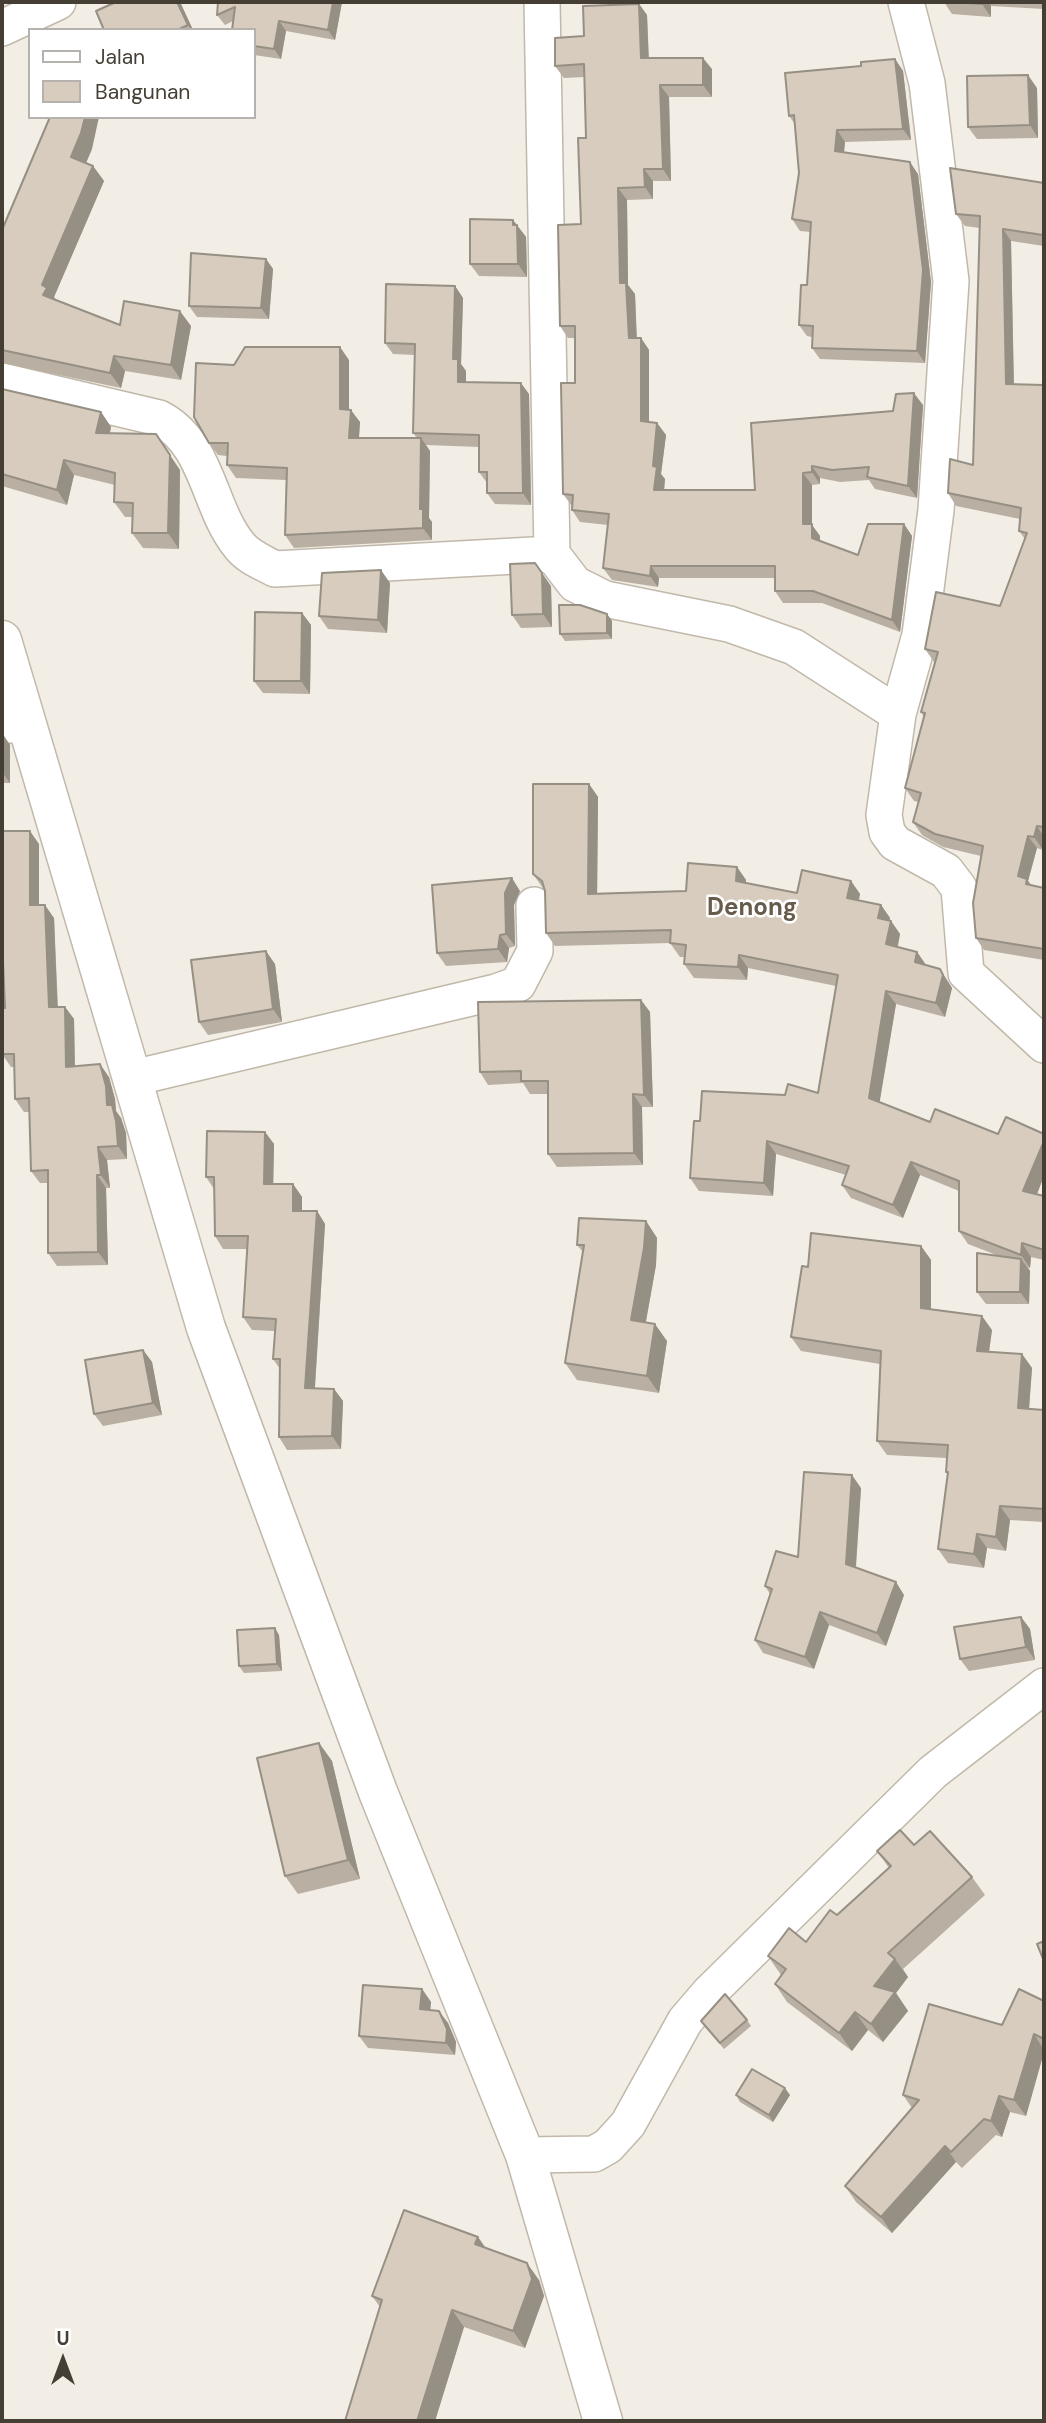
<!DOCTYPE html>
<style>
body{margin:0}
#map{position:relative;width:1046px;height:2423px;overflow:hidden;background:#f2eee5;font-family:"DM Sans",sans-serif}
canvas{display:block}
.frame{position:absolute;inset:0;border:4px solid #453e34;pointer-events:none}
.legend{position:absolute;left:28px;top:28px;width:228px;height:91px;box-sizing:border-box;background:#fff;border:2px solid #b5b2ae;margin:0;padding:9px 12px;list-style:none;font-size:21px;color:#453e34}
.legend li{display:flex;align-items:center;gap:14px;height:35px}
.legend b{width:35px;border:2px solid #b5b2ae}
.north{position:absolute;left:28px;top:2325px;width:70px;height:70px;-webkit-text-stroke:5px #fff;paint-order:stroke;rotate:0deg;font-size:19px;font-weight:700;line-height:28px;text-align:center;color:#453e34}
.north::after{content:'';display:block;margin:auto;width:24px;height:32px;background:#453e34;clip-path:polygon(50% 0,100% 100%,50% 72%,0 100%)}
</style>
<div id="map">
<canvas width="1046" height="2423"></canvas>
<div class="frame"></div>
<ul class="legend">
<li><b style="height:9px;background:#fff"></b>Jalan</li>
<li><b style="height:19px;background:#d7ccbd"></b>Bangunan</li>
</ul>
<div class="north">U</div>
</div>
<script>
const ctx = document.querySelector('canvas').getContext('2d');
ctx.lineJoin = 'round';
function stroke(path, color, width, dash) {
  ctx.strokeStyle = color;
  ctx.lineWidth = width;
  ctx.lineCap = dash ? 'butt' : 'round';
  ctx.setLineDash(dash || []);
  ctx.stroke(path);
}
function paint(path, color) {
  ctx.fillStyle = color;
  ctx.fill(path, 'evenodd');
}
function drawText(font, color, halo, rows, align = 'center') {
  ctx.font = font + ' "DM Sans",sans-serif';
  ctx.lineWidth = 5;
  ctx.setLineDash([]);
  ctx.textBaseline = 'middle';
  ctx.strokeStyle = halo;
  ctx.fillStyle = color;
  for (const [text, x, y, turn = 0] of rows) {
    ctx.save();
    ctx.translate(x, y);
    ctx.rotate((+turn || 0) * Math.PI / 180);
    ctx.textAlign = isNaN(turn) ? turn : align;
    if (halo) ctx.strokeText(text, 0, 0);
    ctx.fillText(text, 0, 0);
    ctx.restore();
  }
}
const minor = new Path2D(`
 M542,2L552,554L575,584L605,599L729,624L794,647L898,714
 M906,2L927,83L951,281L936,510L920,635L898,714L884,815L887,832L895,843L946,871L959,888L966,973L1044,1045
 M2,28L58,2
 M2,381L159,418C208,443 208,507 239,545C248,557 262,562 275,569L552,554
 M2,725H27
 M133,1078L496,992L518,984L535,951L534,905
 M525,2155L594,2154L608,2146L628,2124L685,2021L709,1993L933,1772L1044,1686`);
const tertiary = new Path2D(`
 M2,640L206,1328L378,1792L525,2155L603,2421`);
stroke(minor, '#c1b8aa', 38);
stroke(tertiary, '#c1b8aa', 41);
stroke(minor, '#fff', 35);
stroke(tertiary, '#fff', 38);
paint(new Path2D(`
 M180,2L193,30H104Z
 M218,2H342L335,40L286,31L281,59L254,55V30L233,21L225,25L217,15Z
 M944,2H1044V9L991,6V17L952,14Z
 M639,4L647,15L649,58L712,69V97H669L671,181H653V199L627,200L628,285L635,294L637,338H641L649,350V422L657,423L666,435L661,474L665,479L664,490H755L893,411L923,405L917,498L875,489L869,480L840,482L820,478V484L812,485V525L820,536V541L858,555L904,524L912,536L900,632L822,603H783L775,591V578H659L658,587L612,580L603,568L608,525L580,522L572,510V506L563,494L575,383V338H568L560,326L581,224L586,138L584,77L564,78L555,66Z
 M895,59L903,71L911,140L845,142L844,152L918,174L931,282L925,363L820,359L812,348V337L807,336L799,325L807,285L811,232L800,231L792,219L799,173L795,124L789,116L861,66Z
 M1037,88L1038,138L977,139L968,127Z
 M92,149L86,163L93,166L104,181L54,297L56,300L120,325L191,326L181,380L125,371L121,388L2,363V230Z
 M1044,183V246L1011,241L1014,384L1044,385V843L1043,850L1037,848L1028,881L1031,885L1044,888V960L984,950L976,938L981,856L943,847L922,835L913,822L918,802L914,801L905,788L924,717L921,712L935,662H934L925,649L1000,606L1025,539L1019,531L1020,519L956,506L948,493L973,465L980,228L965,226L956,214Z
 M513,220L526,237L527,277L479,276L470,264Z
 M266,259L273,269L269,319L197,317L189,306Z
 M455,286L463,298L461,364L466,371V382L529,394L531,505L495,504L487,493V483L479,472V447L426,445L430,451L429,518L432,522V540L294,548L285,535L286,480L236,478L227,465V456L218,455L209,443L234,365L349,360V410L360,422L359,438H417L413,433L415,355L393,354L385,343Z
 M2,389L101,412L111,427L110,433L180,470L179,549L143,548L132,533L133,517H125L114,502L115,485L74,475L67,505L2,486Z
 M390,583L387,633L328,629L319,616Z
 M551,586L552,627L521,628L512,615Z
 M302,613L311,625L310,694L263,693L254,681Z
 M607,614L612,621V639L565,641L560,634Z
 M2,733L10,745V783H2Z
 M589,784L598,797L597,894L686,891L737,867L746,880V883L797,893L851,881L860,894L859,900L881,905L890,918L889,920L891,921L900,934L898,947L917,952L926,965L940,969L952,988L945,1017L896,1004L879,1103L1044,1176L1037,1194L1044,1196V1260L1031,1257L1030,1268L1028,1267L1030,1271L1029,1304H986L977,1292L999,1256L968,1244L959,1231V1191L920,1175L903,1218L851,1198L842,1185L846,1175L776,1154L773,1196L699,1191L690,1178L700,1121L785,1095L818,1093L836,986L748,968L747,980L694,978L684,964L685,957H680L670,943L555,946L546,933L545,891L533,874Z
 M2,831L39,844V905L54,918L58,1007H65L74,1019L75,1066L109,1077L115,1099L116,1111L121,1118L126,1133L127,1159L107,1160L110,1188H106L108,1265L57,1266L48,1253V1183H40L31,1171L29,1112H24L15,1099L14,1067H11L2,1054L5,1008L3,945L2,944Z
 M520,891L514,905L515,946L509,948L507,962L446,966L437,953Z
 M275,964L282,1022L208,1035L199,1022Z
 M641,1000L650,1012L653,1107H642L643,1165L557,1167L548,1154V1094H530L523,1083L488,1085L480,1072Z
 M265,1132L274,1144L273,1184H293L302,1197V1211H317L325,1224L315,1388L334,1389L343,1401L341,1449L287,1450L279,1437L280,1369L273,1359L275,1331L252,1330L243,1317L248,1249H223L215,1236L214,1189L206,1177Z
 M646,1221L657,1238L656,1265L646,1322L667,1341L659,1393L577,1380L565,1363L583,1252L577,1245Z
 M921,1246L931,1260V1309L992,1330L989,1352L1022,1354L1032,1368L1029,1409L1044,1410V1522L1010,1520L1006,1551L987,1548L984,1568L948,1563L938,1549L948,1475L946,1472L947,1458L887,1455L877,1441L880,1364L801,1351L791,1337L808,1267Z
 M143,1350L152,1362L162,1415L103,1426L94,1414Z
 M861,1488L856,1568L904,1595L886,1646L829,1625L814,1669L763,1653L755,1640L770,1594L765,1586L798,1557Z
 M1021,1617L1030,1629L1035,1660L969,1671L960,1659Z
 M279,1635L282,1671L244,1673L239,1666Z
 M319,1743L332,1761L360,1879L298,1894L285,1876Z
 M914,1845L972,1877L985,1895L903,1969L908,1977L896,1993L908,2011L883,2042L868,2030L852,2051L787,2002L775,1984L781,1975L768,1956L806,1942L889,1868L877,1851Z
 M422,1989L431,2002L430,2010L448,2023L456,2042L455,2055L368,2048L359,2036Z
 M1044,2001V2052L1026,2116L1010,2112L1002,2137L996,2135L962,2168L956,2162L892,2233L856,2202L845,2186L912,2108L903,2095L1002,2025Z
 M747,2020L751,2026L724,2049L701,2021Z
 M736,2095H790L773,2122L740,2102Z
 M486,2248L539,2280L544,2296L525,2348L464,2327L435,2421H345L380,2307L372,2296Z`), '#b9afa3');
paint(new Path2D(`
 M177,2H180L193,30H191L188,25Z
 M333,2H342L335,40L328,30Z
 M982,2H989L991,6V17L982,4Z
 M639,4L647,15L649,69L641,58Z
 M279,21L286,31L281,59L274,49Z
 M703,58L712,69V97L703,85Z
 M895,59L903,71L911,140L903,129Z
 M1028,75L1037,88L1038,138L1030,125Z
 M660,85L669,97L671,181L663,169Z
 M85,117H99L92,149L82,172L71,157Z
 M837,130L845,142L843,162L835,151Z
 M910,162L918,174L931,282L925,363L917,351Z
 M93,166L104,181L54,297L58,303L43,295L42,285Z
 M644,169L653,181V199L645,187Z
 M618,188L627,200L628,285L635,294L637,350L629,338L620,283Z
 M513,220L526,237L527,277L518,264Z
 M1003,229L1011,241L1014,397L1006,384Z
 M266,259L273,269L269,319L261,308Z
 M455,286L463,298L461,364L466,371V394L458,382L453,359Z
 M180,311L191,326L181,380L171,365Z
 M641,338L649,350V433L641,421Z
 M340,347L349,360V422L340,409Z
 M114,356L125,371L121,388L110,373Z
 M521,383L529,394L531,505L523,493Z
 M914,393L923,405L917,498L908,486Z
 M351,410L360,422L358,450L349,438Z
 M101,412L111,427L106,448L96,433Z
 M657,423L666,435L661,474L665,479L663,502L654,490L653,466Z
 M156,434L180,470L179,549L168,533Z
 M421,438L430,451L429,518L432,522V540L423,528L420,509Z
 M64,460L74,475L67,505L57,490Z
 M812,466L820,478V484L812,472Z
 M803,473L812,485V525L820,536V550L803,524Z
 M904,524L912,536L900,632L892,620Z
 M651,566L659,578L658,587L650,576Z
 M381,570L390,583L387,633L378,620Z
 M542,573L551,586L552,627L543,614Z
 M302,613L311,625L310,694L301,681Z
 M607,614L612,621V639L607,633Z
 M2,733L10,745V783L2,772Z
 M589,784L598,797L597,907L588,894Z
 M1037,826L1044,837L1043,850L1034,837Z
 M30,831L39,844V918L30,905Z
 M1028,836L1037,848L1028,881L1036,891L1035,896L1018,876Z
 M737,867L746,880L745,894L736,881Z
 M512,878L520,891L514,905L515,946L506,934L505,893Z
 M851,881L860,894L856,911L847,898Z
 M45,905L54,918L58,1020L49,1007Z
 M881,905L890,918L887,931L878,918Z
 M891,921L900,934L895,957L886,944Z
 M500,935L509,948L507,962L498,949Z
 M266,951L275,964L282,1022L273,1009Z
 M917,952L926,965L915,962Z
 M739,955L748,968L747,980L738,967Z
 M940,969L952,988L945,1017L936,1003Z
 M886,991L896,1004L878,1112L869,1098Z
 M641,1000L650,1012L653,1107L644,1095Z
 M65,1007L74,1019L75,1080L66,1067Z
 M100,1064L109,1077L115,1099L116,1111L121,1118L126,1133L127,1159L118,1146L107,1105Z
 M633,1094L642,1107L643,1165L634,1153Z
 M265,1132L274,1144L273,1197L264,1184Z
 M767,1141L776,1154L773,1196L764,1183Z
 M1044,1141V1176L1033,1204L1023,1191Z
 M98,1147L107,1160L110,1188L101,1175Z
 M911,1162L920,1175L903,1218L893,1205Z
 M97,1175L106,1188L108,1265L98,1252Z
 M293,1184L302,1197V1224L293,1211Z
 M317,1211L325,1224L314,1400L305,1388Z
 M646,1221L657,1238L656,1265L643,1337L631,1320Z
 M1022,1243L1031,1257L1030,1268L1021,1255Z
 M921,1246L931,1260V1322L921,1308Z
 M1021,1259L1030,1271L1029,1304L1020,1292Z
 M982,1316L992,1330L987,1365L977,1351Z
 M655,1324L667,1341L659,1393L647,1376Z
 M143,1350L152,1362L162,1415L153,1403Z
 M1022,1354L1032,1368L1028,1422L1018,1408Z
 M334,1389L343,1401L341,1449L332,1436Z
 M852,1475L861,1488L855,1577L846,1564Z
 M1000,1506L1010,1520L1006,1551L996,1537Z
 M977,1534L987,1548L984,1568L974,1554Z
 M896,1582L904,1595L886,1646L877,1633Z
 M820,1612L829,1625L814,1669L805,1657Z
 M1021,1617L1030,1629L1035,1660L1026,1647Z
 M275,1628L279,1635L282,1671L277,1664Z
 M319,1743L332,1761L360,1879L348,1860Z
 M895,1959L908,1977L896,1993L908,2011L883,2042L871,2024L874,1986Z
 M422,1989L431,2002L429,2022L420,2009Z
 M439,2011L448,2023L456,2042L455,2055L446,2043Z
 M855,2012L868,2030L852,2051L839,2033Z
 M1034,2034L1044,2050V2052L1026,2116L1014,2100Z
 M785,2088L790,2095L773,2122L769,2115Z
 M999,2096L1010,2112L1002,2137L991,2121Z
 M945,2146L956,2162L892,2233L881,2217Z
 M478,2237L490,2254L475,2244Z
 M527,2263L539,2280L544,2296L525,2348L513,2331Z
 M452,2310L464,2327L435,2421H417Z`), '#968f84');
const building = new Path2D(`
 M116,2H177L188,25L177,30H104L96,11Z
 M218,2H333L328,30L279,21L274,49L254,46V30H232L235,7L217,15Z
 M953,2H982V4Z
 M639,4L641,58H703V85H660L663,169H644L645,187L618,188L620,283H626L629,338H641V421L657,423L653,466L657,467L654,490H755L751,423L893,411L896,394L914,393L908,486L867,477L869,467L832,470L812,466V472L803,473V524H812V538L858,555L868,524H904L892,620L813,591H775V566H651L650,576L603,568L609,514L572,510L573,495L563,494L561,383H575V326H560L558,225L581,224L578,138H586L584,64L555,66V38L584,36L583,6Z
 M895,59L903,129L837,130L835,151L910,162L923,270L917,351L812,348L813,326L799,325L801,285H807L811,222L792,219L799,173L794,115L789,116L785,73L861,66V62Z
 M1028,75L1030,125L968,127L967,76Z
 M50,117H85L81,133L71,157L93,166L42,285L47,288L43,295L120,325L124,301L180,311L171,365L114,356L110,373L2,350V230Z
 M950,168L1044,183V225L1043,235L1003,229L1006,384L1044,385V827L1037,826L1034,837L1028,836L1018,876L1027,879L1026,884L1044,888V949L976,938L973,903L983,846L935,834L913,822L921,793L905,788L925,713L921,712L938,652L925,649L936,592L1000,606L1027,533L1019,531L1021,508L948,493L950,459L973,465L980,216L956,214Z
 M470,219L513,220V225H517L518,264H470Z
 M191,253L266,259L261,308L189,306Z
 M386,284L455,286L453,359H458V382L521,383L523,493H487V472H479V435L413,433L415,344L385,343Z
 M245,347H340V409L351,410L349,438H421L420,509H423V528L285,535L287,468L227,465L228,443H209L194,417L196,363L234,365Z
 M2,389L101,412L96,433L156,434L170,455L168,533H132L133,503L114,502L115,473L64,460L57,490L2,474Z
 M535,563L542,573L543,614L512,615L510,564Z
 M381,570L378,620L319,616L322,573Z
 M559,605H580L607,614V633L560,634Z
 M255,612L302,613L301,681H254Z
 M533,784H589L588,894L686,891L688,863L737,867L736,881L797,893L802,870L851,881L847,898L881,905L878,918L891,921L886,944L917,952L915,962L940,969L943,975L936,1003L886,991L869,1098L930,1122L935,1109L998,1134L1006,1117L1044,1134V1141L1023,1191L1044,1196V1250L1022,1243L1021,1255L959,1231V1181L911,1162L893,1205L842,1185L849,1166L767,1141L764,1183L690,1178L694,1121H700L702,1091L785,1095L788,1084L818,1093L838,975L739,955L738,967L684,964L686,945L670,943L671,930L546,933L545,891L542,881L533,874Z
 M2,831H30V905H45L49,1007H65L66,1067L100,1064L106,1086L107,1105H112L116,1121L118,1146L98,1147L101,1175H97L98,1252L48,1253V1170L31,1171L29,1098L15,1099L14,1054H2V1008H5L2,938Z
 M512,878L505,893L506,934L500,935L498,949L437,953L432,885Z
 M266,951L273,1009L199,1022L191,960Z
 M641,1000L644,1095L633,1094L634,1153L548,1154V1081H521V1071L480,1072L478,1002Z
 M207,1131L265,1132L264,1184H293V1211H317L305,1388L334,1389L332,1436L279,1437L280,1359H273L276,1319L243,1317L248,1236H215L214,1177H206Z
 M579,1218L646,1221L644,1248L631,1320L655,1324L647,1376L565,1363L584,1245H577Z
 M811,1233L921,1246V1308L982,1316L977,1351L1022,1354L1018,1408L1044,1410V1509L1000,1506L996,1537L977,1534L974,1554L938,1549L948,1472H946L948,1445L877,1441L881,1351L791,1337L802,1266L808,1267Z
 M977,1253L1021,1259L1020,1292H977Z
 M143,1350L153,1403L94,1414L85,1360Z
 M804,1472L852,1475L846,1564L896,1582L877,1633L820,1612L805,1657L755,1640L772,1589L765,1586L776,1551L798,1557Z
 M1021,1617L1026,1647L960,1659L954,1627Z
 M275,1628L277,1664L239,1666L237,1630Z
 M319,1743L348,1860L285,1876L257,1758Z
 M900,1830L914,1845L930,1831L972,1877L888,1953L895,1959L874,1986L895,1992L871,2024L855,2012L839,2033L775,1984L786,1969L768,1956L789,1928L806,1942L830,1910L837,1915L891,1866L877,1851Z
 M1044,1941V1961L1037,1944Z
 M363,1985L422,1989L420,2009L439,2011L447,2029L446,2043L359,2036Z
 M1019,1989L1044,2001V2039L1034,2034L1014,2100L999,2096L991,2121L984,2119L951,2152L945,2146L881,2217L845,2186L919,2100L903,2095L929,2004L1002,2025Z
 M725,1994L747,2020L720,2043L701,2021Z
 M752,2069L785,2088L769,2115L736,2095Z
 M404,2210L478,2237L475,2244L527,2263L532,2279L513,2331L452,2310L417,2421H345L382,2300L372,2296Z`);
paint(building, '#d7ccbd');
stroke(building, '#968f84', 2);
drawText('bold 24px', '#675b4b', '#fff', [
 ["Denong",752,909]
]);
</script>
